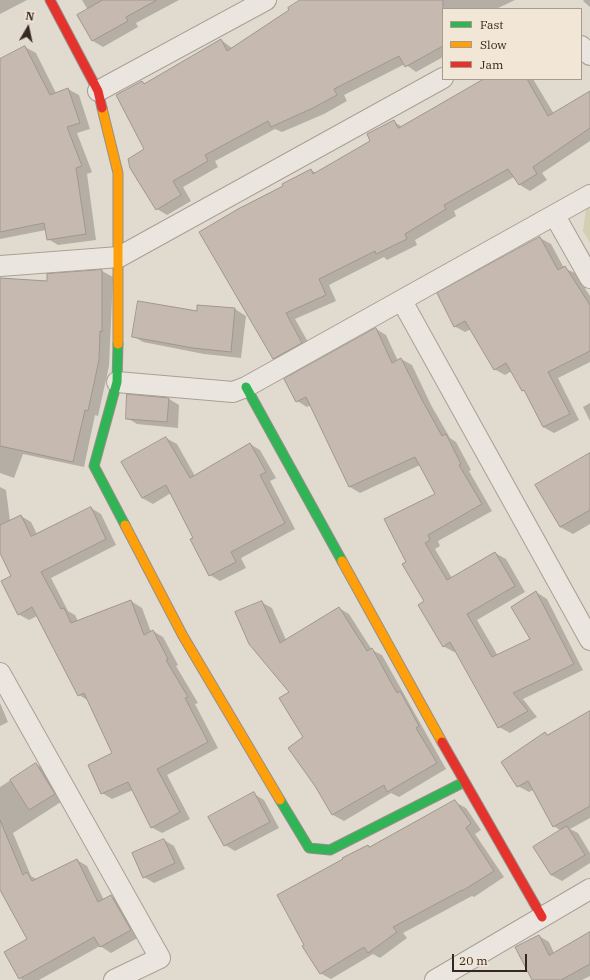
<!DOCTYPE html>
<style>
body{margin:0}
#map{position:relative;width:590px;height:980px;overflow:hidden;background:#e1dacf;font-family:"IBM Plex Serif",serif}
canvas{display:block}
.legend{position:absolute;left:442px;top:8px;width:140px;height:72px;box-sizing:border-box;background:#f2e7d6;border:1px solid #a69b8d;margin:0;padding:5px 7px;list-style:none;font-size:12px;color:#352820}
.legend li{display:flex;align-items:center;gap:8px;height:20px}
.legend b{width:20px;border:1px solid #a69b8d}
.north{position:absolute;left:8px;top:8px;width:40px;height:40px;-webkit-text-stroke:3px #f2e7d6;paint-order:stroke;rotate:9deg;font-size:11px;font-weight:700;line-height:16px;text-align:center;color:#352820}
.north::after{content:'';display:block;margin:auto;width:14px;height:18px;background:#352820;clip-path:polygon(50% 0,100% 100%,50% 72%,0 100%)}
.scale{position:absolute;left:452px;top:954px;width:75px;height:18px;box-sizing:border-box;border:2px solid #352820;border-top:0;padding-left:5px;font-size:12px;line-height:14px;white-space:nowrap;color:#352820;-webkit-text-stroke:3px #f2e7d6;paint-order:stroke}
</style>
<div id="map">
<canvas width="590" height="980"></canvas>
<ul class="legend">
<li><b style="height:5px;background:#30b455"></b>Fast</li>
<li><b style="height:5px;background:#ff9f0a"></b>Slow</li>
<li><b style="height:5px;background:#e5322d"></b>Jam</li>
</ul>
<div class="north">N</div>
<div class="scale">20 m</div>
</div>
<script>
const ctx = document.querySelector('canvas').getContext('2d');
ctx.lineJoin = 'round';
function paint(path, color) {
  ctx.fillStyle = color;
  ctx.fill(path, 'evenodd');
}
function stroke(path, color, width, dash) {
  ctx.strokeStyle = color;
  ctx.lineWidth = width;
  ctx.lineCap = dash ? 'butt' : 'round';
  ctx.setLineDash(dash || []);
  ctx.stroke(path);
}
paint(new Path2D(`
 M590,207V243L583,231L586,209Z`), '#d2cfb3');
paint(new Path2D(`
 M0,0H27L0,14Z
 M82,0H179L136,23L138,27L103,47L93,41L88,10Z
 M302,0H515L496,9H443V57L416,72L405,64L344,95L347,101L324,114L282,132L275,129L215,161L218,167L183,187L191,201L167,215L157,209L146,149L142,82L146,84L221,40L232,48L290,10Z
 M584,0H590V7L583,1Z
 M25,47L36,53L56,93L68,89L79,95L90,129L77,133L92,172L87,174L96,240L58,245L48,239L46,230L0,239V60Z
 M486,79H533L554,114L590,92V141L542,173L547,180L530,191L520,185L514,177L454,211L456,216L415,240L417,245L387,260L384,257L329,285L336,301L295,319L312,349L284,364L274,358L285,186L311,170L316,173L371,141L394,122L403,127Z
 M540,238L551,244L564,268L575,273L590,296V362L558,378L579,420L554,433L543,427L526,392L522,390L512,371L505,375L494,369L471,329L465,332L454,326Z
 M102,271L113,277L109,366L98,416L95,415L84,467L23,454L14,478L0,473V279L48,283V275Z
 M198,306L235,309L246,316L241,358L204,354L143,342L133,336L197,312Z
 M376,329L386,335L398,361L401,359L412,365L431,405L450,438L456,442L471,470L469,471L492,511L438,541L440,546L435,549L452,578L495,553L506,559L525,592L477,620L498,656L531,640L536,592L547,599L583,670L523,699L537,717L510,733L499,727L456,651L454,652L443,646L426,602L407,562L436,495L420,465L360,493L350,487L311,405L307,407L297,401Z
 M128,396L169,399L179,405L178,428L137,424L127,418Z
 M590,403V421L583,407Z
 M166,438L177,444L195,476L250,444L260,450L276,478L270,481L295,529L241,558L246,568L220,581L210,575L194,538L171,493L153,504L142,498Z
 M590,454V524L573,534L560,527Z
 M0,487L6,490L10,521L21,516L31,522L37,534L91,508L101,514L116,545L51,578L68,611L75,615L78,621L131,601L142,608L151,632L153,631L163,637L178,665L176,666L198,703L195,704L218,748L167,775L190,819L162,833L151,827L133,790L112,799L102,793L114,754L89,701L79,695L37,616L29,620L18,614L12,576L0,551Z
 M261,602L272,608L286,640L339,608L349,614L372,650L382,655L446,769L399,797L391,793L344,821L333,815L316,786L305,737Z
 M0,703L8,722L0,726Z
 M590,712V818L570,829L578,833L590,853V863L562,881L551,875L561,831L554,826L533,790L529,792L518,786L503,763L545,733L548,735Z
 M36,764L46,770L64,800L13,833L31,876L38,880L77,860L87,866L104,900L111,896L122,902L141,936L111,953L100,946L39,980H22L5,953L29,940L0,888V787Z
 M254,794L264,800L279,828L235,851L225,845Z
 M455,802L466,808L481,830L475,834L504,877L474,897L472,896L403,933L407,938L380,958L373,954L331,979L320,973L368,846L371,847Z
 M164,840L174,846L185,869L154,883L144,877Z
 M590,933V976L582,980H533L539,936L549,942L554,953Z`), '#0003');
const building = new Path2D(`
 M103,0H157L126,17L128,21L92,41L77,15Z
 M300,0H443V46L405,67L399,56L334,89L337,95L313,108L271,127L268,121L205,155L208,161L173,181L181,195L156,210L130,168L128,159L144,149L116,95L142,81L144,84L221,39L227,51L289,10L288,8Z
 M25,46L50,95L68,88L80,123L67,127L82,166L76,168L86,234L47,240L44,223L0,232V59Z
 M484,79H527L548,116L590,91V128L533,167L537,174L519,185L508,169L444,205L446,209L405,234L407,239L376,254L375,251L319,279L326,295L286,313L302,343L273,359L199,232L238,209L283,186L282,184L311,169L313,174L370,141L367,134L394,120L398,128Z
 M540,237L558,270L565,266L590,305V351L548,372L570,414L543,427L524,390L522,391L506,363L494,370L465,321L454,327L437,293Z
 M102,270V332L100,331L99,360L88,411L85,410L73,462L0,446V278L47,281V274Z
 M138,301L197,311V305L235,308L231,352L193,348L132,337Z
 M376,328L392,363L401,358L421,398L442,436L446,434L461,464L459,465L482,504L428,535L430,540L425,543L447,580L495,552L515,586L467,614L492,657L530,639L511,607L536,591L574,664L513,693L528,711L498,728L450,642L443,647L418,605L424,601L402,564L406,562L384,519L435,494L415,457L349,487L306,397L296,402L284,379Z
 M127,394L169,398L167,422L126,419Z
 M166,437L190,478L250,443L266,472L260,475L285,523L231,552L236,562L209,576L190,539L193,538L166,485L142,498L121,462Z
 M590,453V510L560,527L535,485Z
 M91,507L106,539L41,572L61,609L64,608L71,623L131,600L144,635L153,630L168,659L166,660L188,697L185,698L208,742L157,769L180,812L151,828L128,782L101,794L88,765L112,753L84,693L78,696L32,607L18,615L1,581L11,576L0,553V525L21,515L31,536Z
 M262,601L280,643L339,607L367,651L372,648L397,693L400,691L419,726L416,728L437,763L387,792L384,785L332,815L315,786L288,748L303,737L279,698L289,692L249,644L235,612Z
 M590,711V806L553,827L528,781L517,787L501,762L545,732L547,735Z
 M36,763L55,794L29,810L10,780Z
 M254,792L270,822L224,846L208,817Z
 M455,800L471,823L466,828L494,871L462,891V890L393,927L397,932L368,953L364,947L320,974L302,946L304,945L277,895L343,859L342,858L368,845L369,847Z
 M0,820L23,875L27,872L32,881L77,859L98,902L111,895L131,930L100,947L94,937L19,979L4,952L27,939L0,890Z
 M567,826L585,855L551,875L533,847Z
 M164,839L175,863L143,878L132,853Z
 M590,932V964L561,980H532L515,947L539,935L549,955Z`);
paint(building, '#c5b9b0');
stroke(building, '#a1968e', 1);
const street = new Path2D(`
 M581,46L590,55
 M98,91L266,0
 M555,216L590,278
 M0,266L119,257L443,78
 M402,301L590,640
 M117,382L233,392L246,387L590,195
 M0,673L160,958L114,980
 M435,980L590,889`);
const fast = new Path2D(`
 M118,344L117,382L94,466L125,525
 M246,387L342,561
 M280,800L309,848L330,850L464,782`);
const slow = new Path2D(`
 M102,108L118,173V344
 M125,525L183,636L280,800
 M342,561L442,742`);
const jam = new Path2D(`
 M50,0L98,91L102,108
 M442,742L542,917`);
stroke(street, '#a7a097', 22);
stroke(fast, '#968f88', 11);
stroke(slow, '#968f88', 11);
stroke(jam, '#968f88', 11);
stroke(street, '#eae6df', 20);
stroke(fast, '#30b455', 9);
stroke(slow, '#ff9f0a', 9);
stroke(jam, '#e5322d', 9);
</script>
